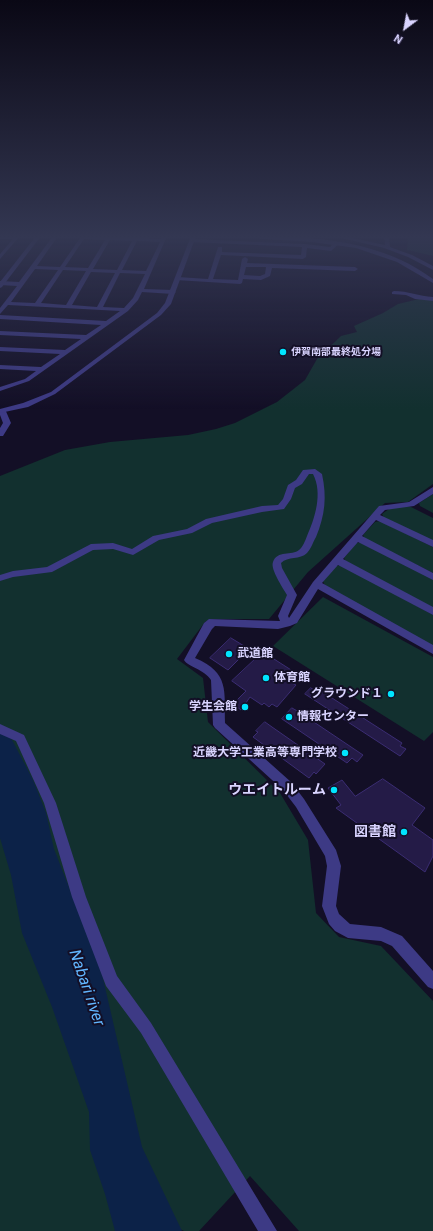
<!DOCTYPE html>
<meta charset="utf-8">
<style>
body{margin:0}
#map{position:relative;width:433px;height:1231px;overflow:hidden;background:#130f26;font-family:Roboto,sans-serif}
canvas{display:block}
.north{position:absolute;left:385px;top:8px;width:40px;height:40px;-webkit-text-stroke:3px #130f26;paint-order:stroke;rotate:212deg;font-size:11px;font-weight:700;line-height:16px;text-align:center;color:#d9d4ff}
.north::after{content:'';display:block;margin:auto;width:14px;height:18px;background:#d9d4ff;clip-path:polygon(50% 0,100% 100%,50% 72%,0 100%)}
</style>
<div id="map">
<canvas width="433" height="1231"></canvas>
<div class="north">N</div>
</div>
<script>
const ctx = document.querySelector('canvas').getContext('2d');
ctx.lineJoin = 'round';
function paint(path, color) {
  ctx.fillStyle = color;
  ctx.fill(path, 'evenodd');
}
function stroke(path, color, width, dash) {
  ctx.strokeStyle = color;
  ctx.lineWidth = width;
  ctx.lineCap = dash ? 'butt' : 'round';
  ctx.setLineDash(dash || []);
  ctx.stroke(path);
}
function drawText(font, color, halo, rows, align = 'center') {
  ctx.font = font + ' Roboto,"Noto Sans JP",sans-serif';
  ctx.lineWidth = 4;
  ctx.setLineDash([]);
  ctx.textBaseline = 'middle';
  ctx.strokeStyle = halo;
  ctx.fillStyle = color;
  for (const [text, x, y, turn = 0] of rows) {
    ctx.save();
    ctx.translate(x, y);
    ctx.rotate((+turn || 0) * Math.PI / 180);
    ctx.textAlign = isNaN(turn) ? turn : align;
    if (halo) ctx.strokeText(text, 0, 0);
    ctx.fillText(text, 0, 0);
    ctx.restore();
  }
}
paint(new Path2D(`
 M408,236H433V256L407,250Z
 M419,299L433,300V484L408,502L385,503L308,572L269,619H210L205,622L177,659L203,678L208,722L280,793L308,840L316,913L339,937L381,946L433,1001V1231H299L250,1176L199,1231H184L106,1194L126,1231H0V476L65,450L110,442L188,435L216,429L235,423L277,402L305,380L317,359L341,336L357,332L354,326L383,313L398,304Z
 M433,494V513L420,506L419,503Z
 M405,506L411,507L433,518V542L384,518L382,514L389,509Z
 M380,521L433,547V573L365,539L363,535L375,522Z
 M362,542L433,579V608L346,562L344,558L356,543Z
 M342,565L433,615V647L325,586L323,581L336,566Z
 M323,597L433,657V732L424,741L273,646Z`), '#12302f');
paint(new Path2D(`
 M0,727L11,738L33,780L46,813L54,849L101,970L142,1147L182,1231H115L105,1194L90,1150L89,1112L52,1007L22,933L11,875L0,838Z`), '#0c2248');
const building = new Path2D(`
 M231,638L249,649L228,670L210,658Z
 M263,652L299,675L292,683L296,685L277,707L272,704L269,707L264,703L262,705L250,697L241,710L233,704L246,691L232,681Z
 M311,688L316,691L318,689L402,743L400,746L406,749L400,756L305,694Z
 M292,708L299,712L363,755L357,762L352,758L347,763L282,719Z
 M265,722L272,727L325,764L316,774L314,772L309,778L253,737L258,732L256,731Z
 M383,779L425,808L412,825L433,840V856L425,872L336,808L341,805L328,788L342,780L355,796Z`);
paint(building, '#241b47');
stroke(building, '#3b2d73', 1);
paint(new Path2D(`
 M0,236H20L0,259V254L13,239H0Z
 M53,236H58L37,266L60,267L80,238L61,236H109L161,239L162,236H167L144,289L173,290L176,292L173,294L142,292L138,300L128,311L29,381L0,391V387L25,379L36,371L0,369V365L41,367L60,354L0,351V347L65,350L81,339L0,335V331L86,335L101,325L0,319V315L106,321L120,311L8,305L0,314V308L17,286L0,285V281L19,282ZM84,239L105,240L88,268L65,267ZM110,240L132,241L117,270L93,269ZM137,241L160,242L146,271L122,270ZM35,269L58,270L35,303L11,302ZM63,270L86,271L66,305L41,303ZM91,272L115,273L97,307L72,305ZM120,273L145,274L133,298L124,308L103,307Z
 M333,236L348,237L385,245L384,236H389L390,247L412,255L433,266V270L408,257L384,248Z
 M193,239L305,244L330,247L335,242L340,243L331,251L307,248L306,257L303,259L221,255L213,279L238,280L242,259L245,257L248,259L247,263L355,267L358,269L355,271L272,268L270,276L261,280L243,279L242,283L240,284L176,280V278L178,277L208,279L218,247H222V252L301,255L302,247L191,242V240ZM246,267H266L265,274L260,276L244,275Z
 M394,291C408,291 419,296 433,297V301L415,299L406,295L392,294V292Z
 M0,409H5L11,423L3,436H0V428L3,423L0,415Z
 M315,469L322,474C327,497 325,515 316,537C313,542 311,549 307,553C300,560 288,556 281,563L282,568L297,595L288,616L289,618L313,582L379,506L409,502L433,487V494L414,506L385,510L380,515L433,540V547L376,520L362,536L433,573V580L358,542L343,559L433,607V615L338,565L322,583L433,645V654L318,589L297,623L290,626L278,629L215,626L212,629L195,658C230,673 224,691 225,723L291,782L304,799L336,850L341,866L336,906L339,914L350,924L381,927L402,936L433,971V989L428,987L392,946L381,941L348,938L335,931L329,924L322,906L327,866L325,856L296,807L283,790L215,728L213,725L211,680C204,669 188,667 184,660L204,623L209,619L280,621L278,616L287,595C283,588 270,569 273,562C277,550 292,556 299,550C303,547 305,541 307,536C315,518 323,493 313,474H309L302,484L295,488L291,499L284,509L262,512L212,523L192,533L159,540L133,555L113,549L93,550L52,572L13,577L0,581V575L13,571L47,567L91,544L113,543L132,549L153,536L187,529L206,519L262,506L278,505L283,499L288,485L296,480L303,470Z
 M0,724L24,735L56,803L86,897L117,976L151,1023L277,1231H258L141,1033L106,986L72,897L44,803L16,741L0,734Z`), '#3d3a85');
paint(new Path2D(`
 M36,236H41L2,287L0,288V282Z
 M191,236H196L171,304L161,315L55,394L28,407L0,413V409L23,403L51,392L157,313L165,303Z
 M220,236C280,236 345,234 401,260C412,265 423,272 433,279V283L397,262L356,248L312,242Z`), '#3d3a85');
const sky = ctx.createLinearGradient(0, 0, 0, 409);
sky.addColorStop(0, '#0a0815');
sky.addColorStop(0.58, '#333752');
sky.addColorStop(1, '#33375200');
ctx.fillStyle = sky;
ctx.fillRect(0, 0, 433, 409);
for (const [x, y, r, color] of [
 [283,352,4,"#00e5ff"],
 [229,654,4,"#00e5ff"],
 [266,678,4,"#00e5ff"],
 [391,694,4,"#00e5ff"],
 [245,707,4,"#00e5ff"],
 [289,717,4,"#00e5ff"],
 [345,753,4,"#00e5ff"],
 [334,790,4,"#00e5ff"],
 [404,832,4,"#00e5ff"]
]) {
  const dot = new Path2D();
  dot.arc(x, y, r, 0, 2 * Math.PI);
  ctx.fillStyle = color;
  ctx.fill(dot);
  stroke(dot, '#130f26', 1.5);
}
drawText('bold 10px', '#d9d4ff', '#130f26', [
 ["伊賀南部最終処分場",291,352]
], 'left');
drawText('bold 12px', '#d9d4ff', '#130f26', [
 ["武道館",237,654],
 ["体育館",274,678],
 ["グラウンド１",383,694,"right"],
 ["学生会館",237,707,"right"],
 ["情報センター",297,717],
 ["近畿大学工業高等専門学校",337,753,"right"]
], 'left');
drawText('bold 14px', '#d9d4ff', '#130f26', [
 ["ウエイトルーム",326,790],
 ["図書館",396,832]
], 'right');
drawText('italic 16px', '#62b6ff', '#130f26', [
 ["Nabari river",86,988,71]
]);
</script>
